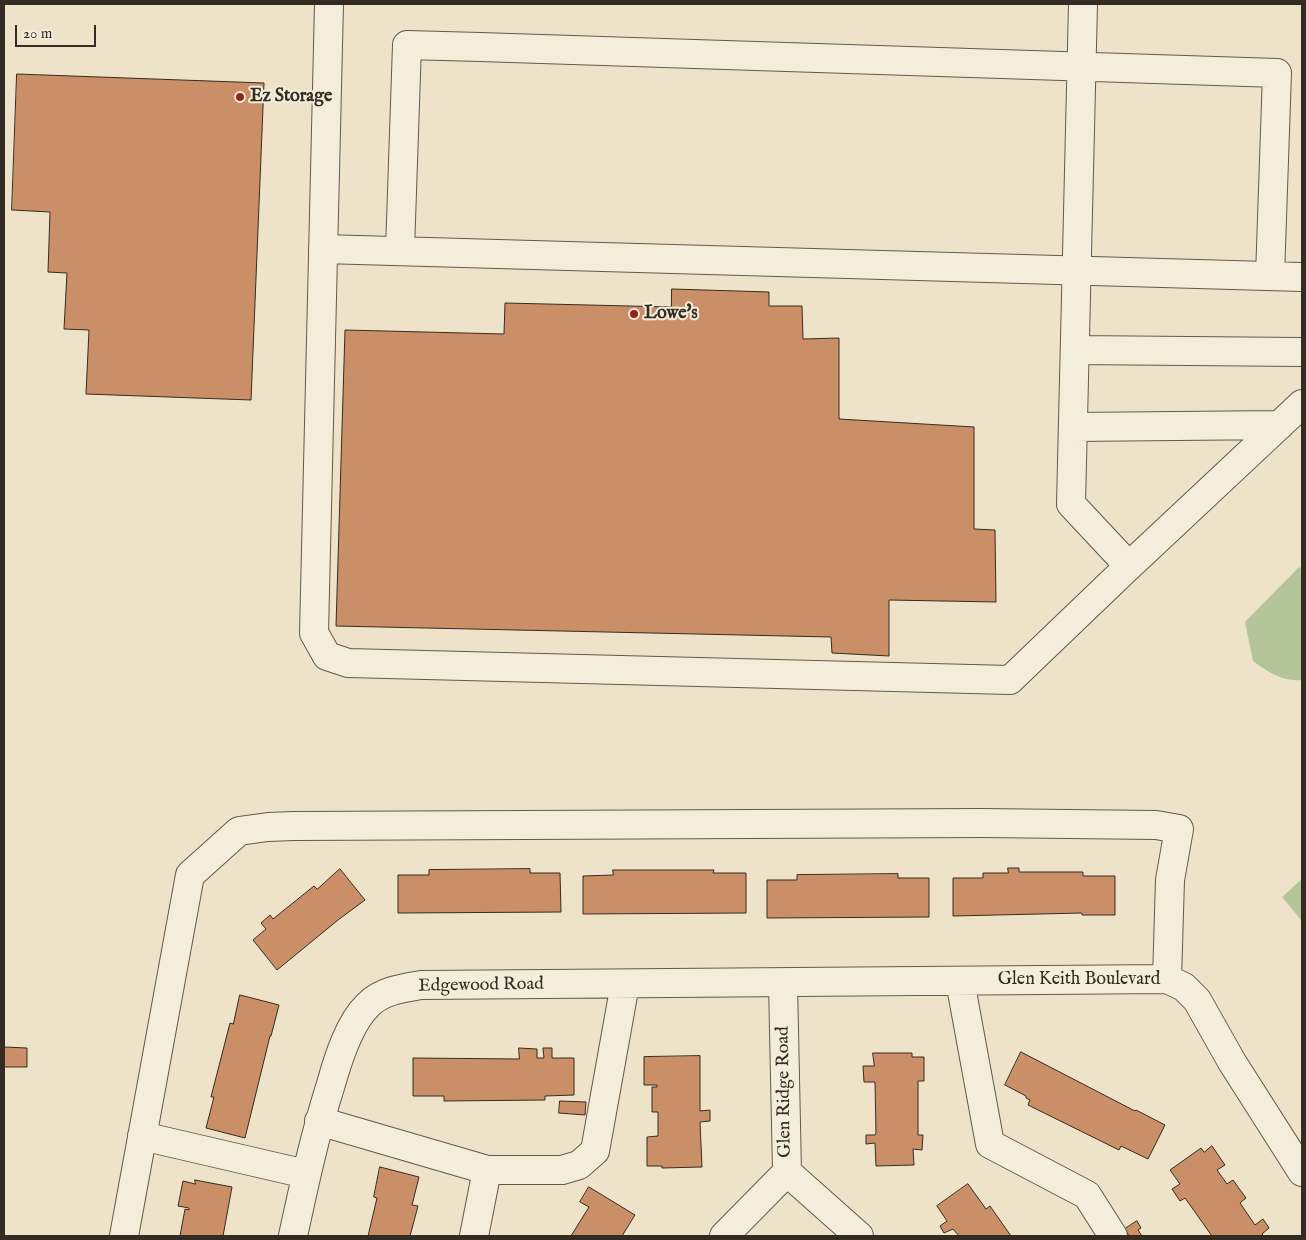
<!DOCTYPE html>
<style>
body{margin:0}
#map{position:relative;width:1306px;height:1240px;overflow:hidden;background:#eee3c9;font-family:"IM FELL English",serif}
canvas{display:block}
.frame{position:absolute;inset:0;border:5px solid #342b22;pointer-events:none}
.scale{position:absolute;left:15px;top:25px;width:81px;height:22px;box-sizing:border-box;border:2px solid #342b22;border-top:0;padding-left:6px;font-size:15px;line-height:18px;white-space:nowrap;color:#342b22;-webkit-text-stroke:4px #f4eddc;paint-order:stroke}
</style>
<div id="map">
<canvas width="1306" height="1240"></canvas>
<div class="frame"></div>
<div class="scale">20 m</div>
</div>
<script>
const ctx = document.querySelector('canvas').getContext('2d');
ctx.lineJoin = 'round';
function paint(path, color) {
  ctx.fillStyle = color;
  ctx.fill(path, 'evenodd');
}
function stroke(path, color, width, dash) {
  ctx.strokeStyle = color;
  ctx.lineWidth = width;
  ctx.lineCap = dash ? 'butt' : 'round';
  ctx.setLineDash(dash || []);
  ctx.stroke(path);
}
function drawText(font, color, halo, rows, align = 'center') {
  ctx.font = font + ' "IM FELL English",serif';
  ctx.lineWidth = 4;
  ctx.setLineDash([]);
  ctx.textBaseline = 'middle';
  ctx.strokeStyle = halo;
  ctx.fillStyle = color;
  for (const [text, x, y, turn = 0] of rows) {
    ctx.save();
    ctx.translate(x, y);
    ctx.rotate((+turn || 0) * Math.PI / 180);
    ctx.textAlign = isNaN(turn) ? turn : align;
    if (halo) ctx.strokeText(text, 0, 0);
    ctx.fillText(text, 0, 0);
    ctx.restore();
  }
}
paint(new Path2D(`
 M1299,567L1302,569V680C1283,682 1268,672 1253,661L1245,622Z
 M1302,879V921L1282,897Z`), '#b4c59a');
const building = new Path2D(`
 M17,74L264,83L251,400L86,394L89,330L64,329L67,273L48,272L50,212L12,210Z
 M672,289L769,292V306H802L803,339L839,338V419L974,427V529L995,530L996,602L889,600V656L832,653L831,637L336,626L345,330L504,334L505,303L671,307Z
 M1008,868H1019V872H1083V876H1115V915H1082V913L953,916V878H983V873H1008Z
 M340,869L365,900L338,920L277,970L253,940L266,929L261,923L270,915L273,919L314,886L317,889Z
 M530,869V873H560L561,912L398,913V875H429V870Z
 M613,870H714L713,873H746V913L583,914V876L613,875Z
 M898,874V878H929V917L767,918V880H797V875Z
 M240,995L279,1005L271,1036H270L245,1138L206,1128L214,1097H211L230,1023L233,1024Z
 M4,1047L27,1048V1067H4Z
 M519,1048L537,1049V1058H544L543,1048H552V1058H574V1095L545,1096V1100L444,1101V1096H413V1058L519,1059Z
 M1021,1052L1135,1111L1136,1110L1165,1125L1148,1159L1121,1146L1119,1150L1028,1105L1030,1100L1026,1098V1096L1005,1085Z
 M873,1053H912V1057H924V1081H918V1135H923L922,1150L913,1149L914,1165L876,1166L875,1143L866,1144V1135H875L876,1133L875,1082H864L863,1066H874Z
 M700,1056V1111L710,1110V1121L700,1122L702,1167L662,1168V1166H647V1137L658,1136V1112H652V1087H657V1085H644V1057Z
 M560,1101L586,1102L585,1115L559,1113Z
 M1212,1146L1225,1165L1217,1170L1227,1184L1233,1180L1246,1198L1240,1203L1255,1225L1263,1219L1269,1228L1262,1234L1264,1236H1212L1185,1198L1180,1201L1172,1189L1180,1184L1170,1170L1201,1148L1204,1152Z
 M380,1167L419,1177L412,1205L418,1206L410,1236H368L377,1198L374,1197Z
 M195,1180L232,1187L223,1236H180L185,1209L189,1210V1208L178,1206L183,1181L195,1184Z
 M968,1184L986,1209L990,1206L1011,1236H959L953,1229L944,1233L940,1226L947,1221L937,1206Z
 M589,1187L635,1215L622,1236H571L589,1207L580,1202Z
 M1137,1221L1141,1228L1138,1230L1142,1236H1129L1125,1229Z`);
paint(building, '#cb8f68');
stroke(building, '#342b22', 1);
const minor = new Path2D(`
 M329,4L314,633L327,656L348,663L1010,680L1129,566
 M1083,4L1071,504L1129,566L1302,404
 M323,249L1302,277
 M400,250L407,45L480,47L1277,73L1270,276
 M1075,350L1302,352
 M1073,427L1280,425
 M960,981L990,1144L1087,1195L1113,1236
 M319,1121L487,1170H562L579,1165L595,1151L625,984
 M142,1136L306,1174
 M787,1172L859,1236
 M124,1236L190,875L239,831L268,827L293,826L982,823L1156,825L1179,829L1170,880L1167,979
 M293,1236C304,1185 315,1134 331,1084C338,1059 349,1023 368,1005C381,991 403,988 421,985L1167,979L1184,987L1197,1000L1232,1062L1302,1172
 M474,1236L487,1170
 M724,1236L787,1172L783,983`);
stroke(minor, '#62594c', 30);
stroke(minor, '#f4eddc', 28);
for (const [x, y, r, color] of [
 [240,97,5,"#8f2418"],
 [634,314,5,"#8f2418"]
]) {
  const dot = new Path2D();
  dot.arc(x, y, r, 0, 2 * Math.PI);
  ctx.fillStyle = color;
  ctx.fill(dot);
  stroke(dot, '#f4eddc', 2);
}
drawText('bold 18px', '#342b22', '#f4eddc', [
 ["Ez Storage",250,97],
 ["Lowe's",644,314]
], 'left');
drawText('18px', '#342b22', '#f4eddc', [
 ["Glen Keith Boulevard",1079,980],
 ["Edgewood Road",481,986,-1],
 ["Glen Ridge Road",785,1092,-91]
]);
</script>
